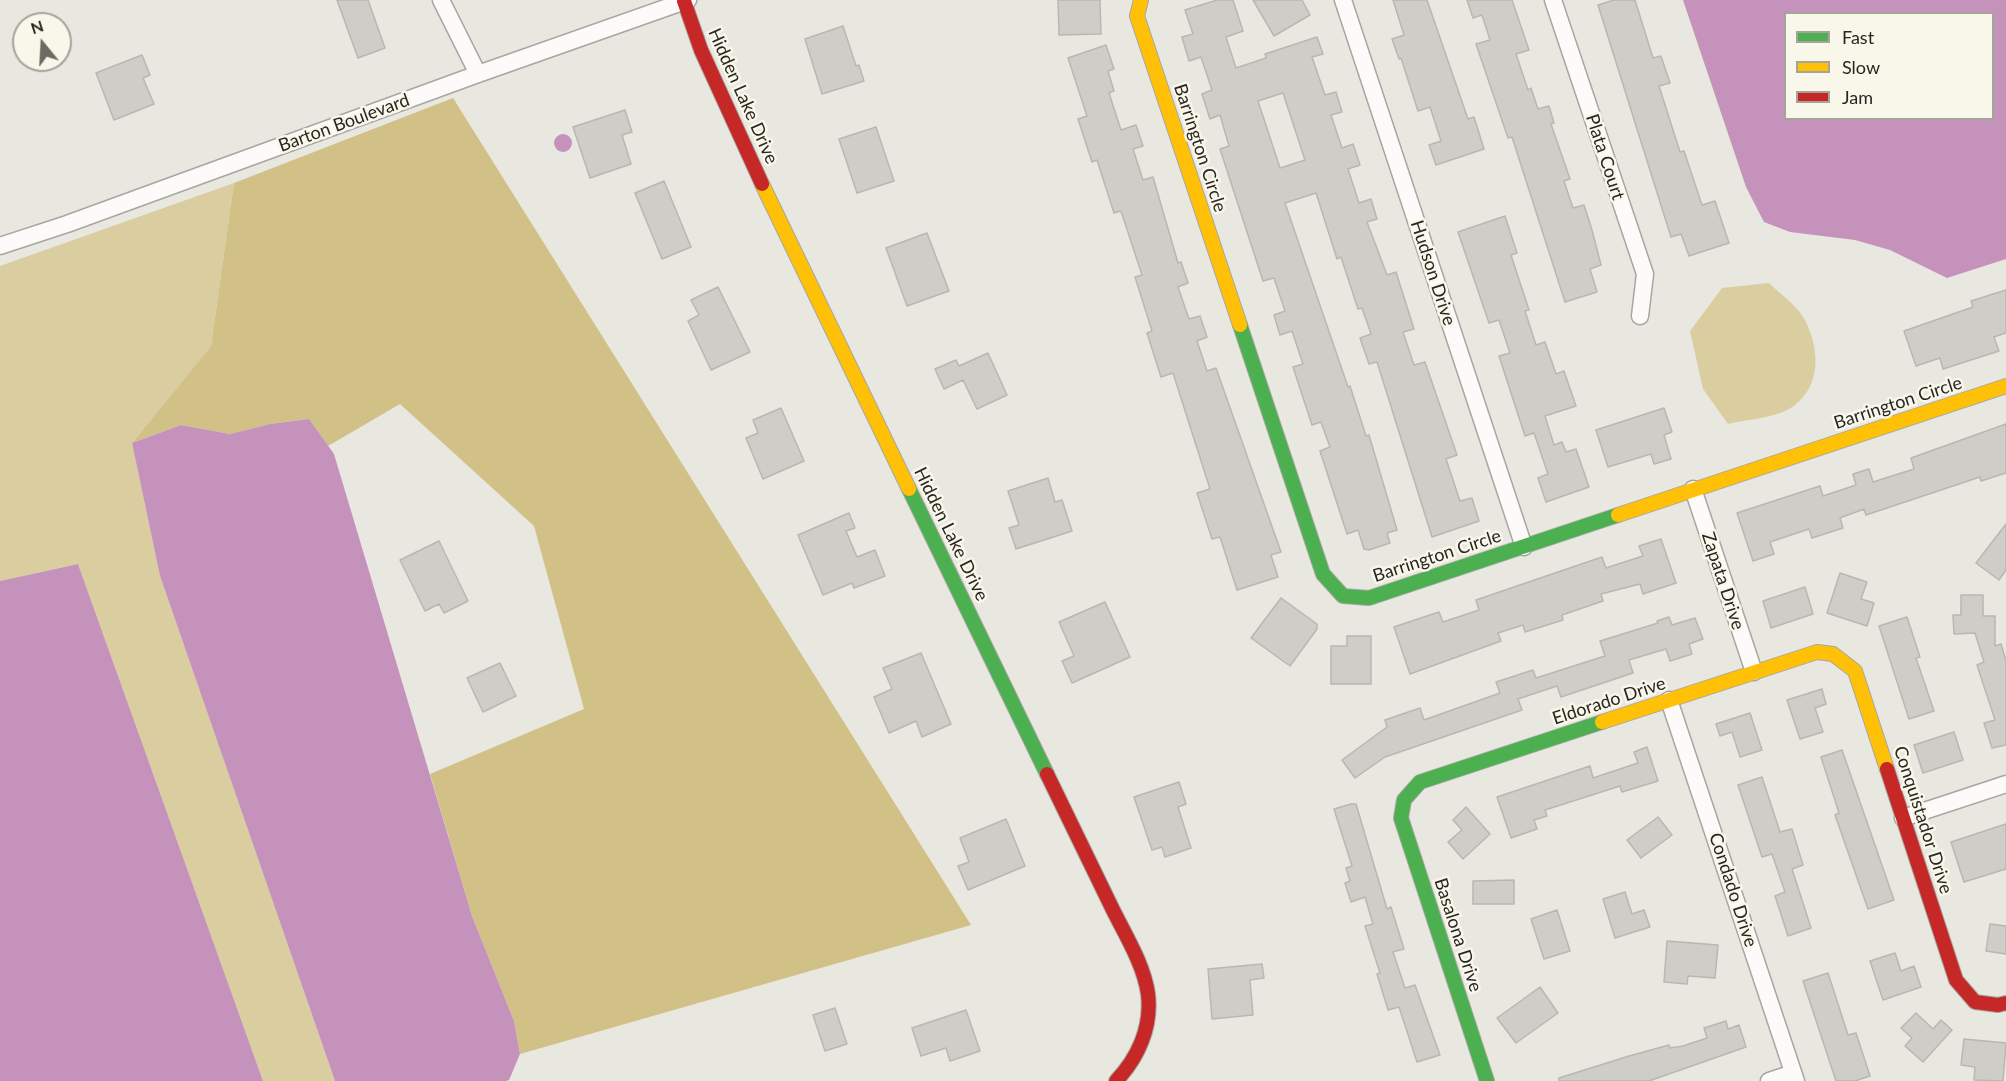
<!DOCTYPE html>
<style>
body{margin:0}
#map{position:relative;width:2006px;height:1081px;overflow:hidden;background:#e8e7e0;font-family:Lato,sans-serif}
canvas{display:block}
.legend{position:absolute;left:1784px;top:12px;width:210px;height:108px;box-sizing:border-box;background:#f9f6ea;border:2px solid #a5a39a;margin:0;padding:8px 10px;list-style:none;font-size:18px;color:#282622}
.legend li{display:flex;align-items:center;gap:12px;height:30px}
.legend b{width:30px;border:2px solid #a5a39a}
.north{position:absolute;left:12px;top:12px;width:60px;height:60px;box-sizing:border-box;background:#f9f6ea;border:2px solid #a5a39a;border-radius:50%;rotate:342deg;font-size:16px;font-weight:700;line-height:24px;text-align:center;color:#282622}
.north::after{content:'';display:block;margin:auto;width:21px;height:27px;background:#6b6a64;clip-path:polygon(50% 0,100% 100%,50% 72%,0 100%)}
</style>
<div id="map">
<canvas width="2006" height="1081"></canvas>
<ul class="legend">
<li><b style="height:8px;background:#4caf50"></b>Fast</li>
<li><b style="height:8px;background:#ffc107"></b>Slow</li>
<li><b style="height:8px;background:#c62828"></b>Jam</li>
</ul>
<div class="north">N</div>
</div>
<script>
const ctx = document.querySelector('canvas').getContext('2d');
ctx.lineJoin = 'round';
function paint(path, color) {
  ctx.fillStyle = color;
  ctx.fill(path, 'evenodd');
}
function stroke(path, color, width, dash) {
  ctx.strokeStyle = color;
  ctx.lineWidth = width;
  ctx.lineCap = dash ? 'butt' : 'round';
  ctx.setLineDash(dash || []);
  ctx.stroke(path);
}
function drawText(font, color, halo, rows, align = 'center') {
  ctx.font = font + ' Lato,sans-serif';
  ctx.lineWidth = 5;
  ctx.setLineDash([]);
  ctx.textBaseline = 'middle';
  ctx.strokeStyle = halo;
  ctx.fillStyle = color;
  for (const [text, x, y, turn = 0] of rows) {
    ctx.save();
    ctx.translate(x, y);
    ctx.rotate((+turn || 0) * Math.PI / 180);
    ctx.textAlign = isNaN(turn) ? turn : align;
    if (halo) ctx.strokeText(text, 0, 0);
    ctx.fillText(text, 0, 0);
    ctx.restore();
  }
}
paint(new Path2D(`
 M234,183L211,346L132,443L160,576L335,1081H263L78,564L0,581V266Z
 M1769,283C1780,294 1799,307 1805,320C1819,348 1822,383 1795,405C1779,418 1748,419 1728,424L1703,389L1690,331L1722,288Z`), '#dacea0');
paint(new Path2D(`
 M453,98L971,925L520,1054L514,1021L472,916L430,774L584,709L534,526L400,404L328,446L309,419L270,424L230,434L181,425L132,443L211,346L234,183Z`), '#d1c186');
paint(new Path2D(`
 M1683,0H2006V259L1947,278L1890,250L1855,240L1790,232L1764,222L1746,187ZM1786,14H1992V118H1786Z
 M554 143a9 9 0 1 1 18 0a9 9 0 1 1-18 0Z
 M309,419L334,454L472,916L514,1021L520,1054L509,1080L506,1081H335L160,576L132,443L181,425L230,434L270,424Z
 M78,564L263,1081H0V581Z`), '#c592bc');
const building = new Path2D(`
 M337,0H368L385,48L358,58Z
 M1058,0H1100L1101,34L1059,35Z
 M1217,0H1233L1243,31L1226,37L1236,68L1266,58L1265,54L1317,37L1323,54L1312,57L1325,95L1336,92L1342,112L1331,115L1342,148L1353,144L1360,165L1348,169L1359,203L1371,199L1377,219L1367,222L1387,275L1396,272L1414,329L1403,332L1414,365L1425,362L1457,455L1446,459L1460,501L1472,498L1479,521L1432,537L1377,362L1369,364L1360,338L1371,334L1362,308L1358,309L1341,257L1337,259L1316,193L1285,203L1348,387L1350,386L1366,436L1369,435L1397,530L1387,533L1390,543L1369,550L1364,549L1358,530L1347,534L1320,451L1330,447L1321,422L1312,425L1293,367L1303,364L1292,331L1280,335L1274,315L1285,311L1274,278L1263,281L1220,149L1229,146L1220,115L1210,119L1202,94L1212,90L1201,57L1189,61L1182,37L1193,34L1185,10ZM1283,93L1305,160L1280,168L1258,101Z
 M1253,0H1302L1310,15L1274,36Z
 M1393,0H1427L1468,119L1474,117L1484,149L1436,165L1429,145L1441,141L1430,107L1418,111L1401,58L1399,59L1392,39L1404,35Z
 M1467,0H1512L1529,50L1516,54L1528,90L1531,88L1538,109L1549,106L1554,123L1551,124L1570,179L1564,181L1573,208L1584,205L1592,230L1601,265L1590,269L1597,292L1565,302L1512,137L1508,138L1476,44L1490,40L1482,15L1473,18Z
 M1614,0H1635L1653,58L1661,56L1670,83L1659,86L1680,152L1684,151L1702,205L1715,201L1729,243L1689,256L1681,234L1671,237L1598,5Z
 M843,26L856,66L859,65L864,81L822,94L805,39Z
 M1106,45L1114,69L1108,71L1114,91L1109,93L1121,130L1136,125L1143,146L1133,149L1143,180L1153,177L1178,263L1181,262L1188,283L1178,287L1189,319L1200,316L1207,337L1197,341L1207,371L1216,368L1281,552L1271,555L1278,577L1237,590L1220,537L1212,539L1197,493L1210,489L1173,373L1161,377L1147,333L1152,331L1135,277L1142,275L1121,211L1114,213L1097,160L1092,162L1078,119L1087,116L1068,58Z
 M142,55L150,75L143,78L154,104L114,120L96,73Z
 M625,110L632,132L622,135L631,164L590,178L573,127Z
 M876,127L894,181L857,193L839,139Z
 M664,181L691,247L662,259L635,193Z
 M1505,216L1517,253L1511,255L1529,310L1525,311L1536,345L1545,342L1556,374L1564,371L1576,406L1545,416L1554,445L1562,442L1566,452L1576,449L1589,487L1546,502L1538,478L1548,474L1534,433L1525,436L1499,356L1510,353L1499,320L1489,323L1458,232Z
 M927,233L949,291L907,306L886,248Z
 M718,287L750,352L711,370L688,321L699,315L691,300Z
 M2006,290V333L1994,337L1999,351L1943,369L1940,358L1916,366L1904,331L1973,307L1971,301Z
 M988,353L1007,395L977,409L963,380L944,389L935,369L956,360L959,366Z
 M781,408L804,461L763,479L746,438L758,433L753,420Z
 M1664,408L1672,432L1664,435L1671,459L1654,464L1651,454L1608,467L1596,430Z
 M2006,424V473L1981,481L1980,477L1866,515L1864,509L1840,518L1843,528L1812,538L1809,529L1770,542L1774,554L1753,561L1737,513L1820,486L1823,496L1856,485L1853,474L1869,469L1873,482L1914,469L1911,458Z
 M1048,478L1055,502L1062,500L1072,531L1016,549L1009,528L1019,525L1008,491Z
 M849,513L855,528L846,531L857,557L875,550L885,576L854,588L852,583L823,595L798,535Z
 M2006,524V570L1999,580L1976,563Z
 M1661,539L1676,583L1643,594L1640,584L1601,594L1603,601L1562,615L1563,620L1525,632L1523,625L1498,633L1501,641L1410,674L1394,627L1439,612L1443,622L1479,610L1476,600L1602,557L1606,568L1643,556L1639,546Z
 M439,541L468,601L444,613L439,604L425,611L400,560Z
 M1840,573L1867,582L1861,599L1874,603L1867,626L1827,613Z
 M1805,587L1813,614L1771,628L1763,601Z
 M1961,595H1983V616H1995V646L2001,644L2006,661V745L1992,748L1984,723L1995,720L1977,665L1984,662L1975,633L1954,634L1953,615H1961Z
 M1281,598L1317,624V629L1290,666L1251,638Z
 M1105,602L1130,657L1072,683L1062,661L1074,656L1059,622Z
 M1669,617L1672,625L1695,618L1703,639L1689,644L1692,654L1670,661L1666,649L1629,660L1633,673L1561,697L1557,686L1518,699L1522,710L1385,757L1355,778L1342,760L1387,727L1385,720L1420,708L1424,720L1500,693L1496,682L1533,670L1536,678L1605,656L1600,641L1658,623L1657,621Z
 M1907,617L1920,657L1916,658L1934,711L1909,719L1879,626Z
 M1347,636H1371V684H1331V646H1347Z
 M921,653L951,724L922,737L916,721L889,733L874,697L892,689L883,668Z
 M500,663L516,696L483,712L467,678Z
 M1822,689L1826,704L1815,708L1823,732L1800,739L1787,700Z
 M1750,713L1762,750L1740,757L1732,732L1720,736L1716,724Z
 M1954,732L1963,760L1923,773L1914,745Z
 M1647,747L1658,781L1622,792L1620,786L1545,810L1547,816L1534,820L1537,829L1511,838L1497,797L1590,766L1593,778L1638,763L1634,752Z
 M1842,750L1894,900L1868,909L1835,815L1839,813L1821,757Z
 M1762,777L1780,832L1792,829L1803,865L1792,869L1811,928L1788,936L1775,896L1785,892L1772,854L1762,857L1738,785Z
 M1179,782L1186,804L1178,807L1191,848L1165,857L1162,847L1152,850L1134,797Z
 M1351,804H1356L1387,909L1391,907L1404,949L1393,952L1405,988L1415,985L1440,1055L1417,1062L1399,1007L1388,1010L1377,974L1380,973L1365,926L1373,924L1365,897L1351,902L1345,883L1350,881L1346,868L1352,866L1334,809Z
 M1466,807L1490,834L1463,859L1448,842L1462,830L1453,820Z
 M1658,817L1672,835L1641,858L1627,840Z
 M1006,819L1025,866L968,890L958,866L969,862L960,838Z
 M2006,824V869L1964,882L1951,842Z
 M1514,880V904H1473V881Z
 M1625,892L1632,914L1644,910L1650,927L1615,938L1603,899Z
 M1557,910L1570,951L1544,959L1531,919Z
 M1990,924L2006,926V954L1986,951Z
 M1667,941L1718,945L1715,978L1688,976L1687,984L1664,982Z
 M1895,953L1901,971L1914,966L1921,987L1883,1000L1870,961Z
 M1262,964L1264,978L1250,980L1253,1015L1212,1019L1208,969Z
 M1828,973L1848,1035L1856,1033L1870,1076L1855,1081H1836L1803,981Z
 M1540,987L1558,1013L1516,1043L1497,1018Z
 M835,1008L847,1044L825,1051L813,1015Z
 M966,1010L980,1051L950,1061L946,1048L921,1056L912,1028Z
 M1916,1013L1933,1029L1941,1020L1952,1030L1923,1062L1905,1046L1912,1038L1901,1028Z
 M1726,1021L1728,1029L1739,1025L1746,1047L1649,1081H1559V1078L1629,1056L1669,1045L1670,1048L1683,1046L1707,1038L1704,1028Z
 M1964,1039L2006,1043L2003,1081L1974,1080L1975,1067L1961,1065Z`);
paint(building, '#cecdc7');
stroke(building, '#b8b7b2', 1.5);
const street = new Path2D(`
 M441,0L478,74
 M1343,0L1524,547
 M1553,0L1645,274L1640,316
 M0,246L67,224L478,74L688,0
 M1693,489L1754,672
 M1669,700L1796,1081
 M1903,818L2006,784
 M1769,1081L1793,1073`);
const fast = new Path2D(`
 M1240,325L1323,574L1343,596L1369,598L1618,515
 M909,489L1047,774
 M1487,1081L1401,818L1404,800L1420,782L1602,722`);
const slow = new Path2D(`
 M1141,0L1137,16L1240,325
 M762,184L909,489
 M1618,515L2006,386
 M1602,722L1817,652L1833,654L1855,671L1887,769`);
const jam = new Path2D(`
 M684,1L701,50L762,184
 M1887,769L1956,980L1975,1002L1998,1005L2006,1003
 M1047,774C1069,819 1091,864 1113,910C1126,936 1144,965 1148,994C1152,1027 1138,1058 1116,1081`);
stroke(street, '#a7a6a1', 19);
stroke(fast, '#a7a6a1', 16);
stroke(slow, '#a7a6a1', 16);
stroke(jam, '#a7a6a1', 16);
stroke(street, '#fcfbfa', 16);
stroke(fast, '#4caf50', 14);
stroke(slow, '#ffc107', 14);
stroke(jam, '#c62828', 14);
drawText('18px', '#282622', '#f9f6ea', [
 ["Hidden Lake Drive",743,96,66],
 ["Barton Boulevard",344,123,-20],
 ["Barrington Circle",1200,148,72],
 ["Plata Court",1605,157,72],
 ["Hudson Drive",1433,273,72],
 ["Barrington Circle",1898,403,-18],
 ["Hidden Lake Drive",951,534,64],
 ["Barrington Circle",1437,556,-18],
 ["Zapata Drive",1723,581,72],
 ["Eldorado Drive",1609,701,-18],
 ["Conquistador Drive",1923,820,72],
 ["Condado Drive",1733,890,72],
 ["Basalona Drive",1458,935,72]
]);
</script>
